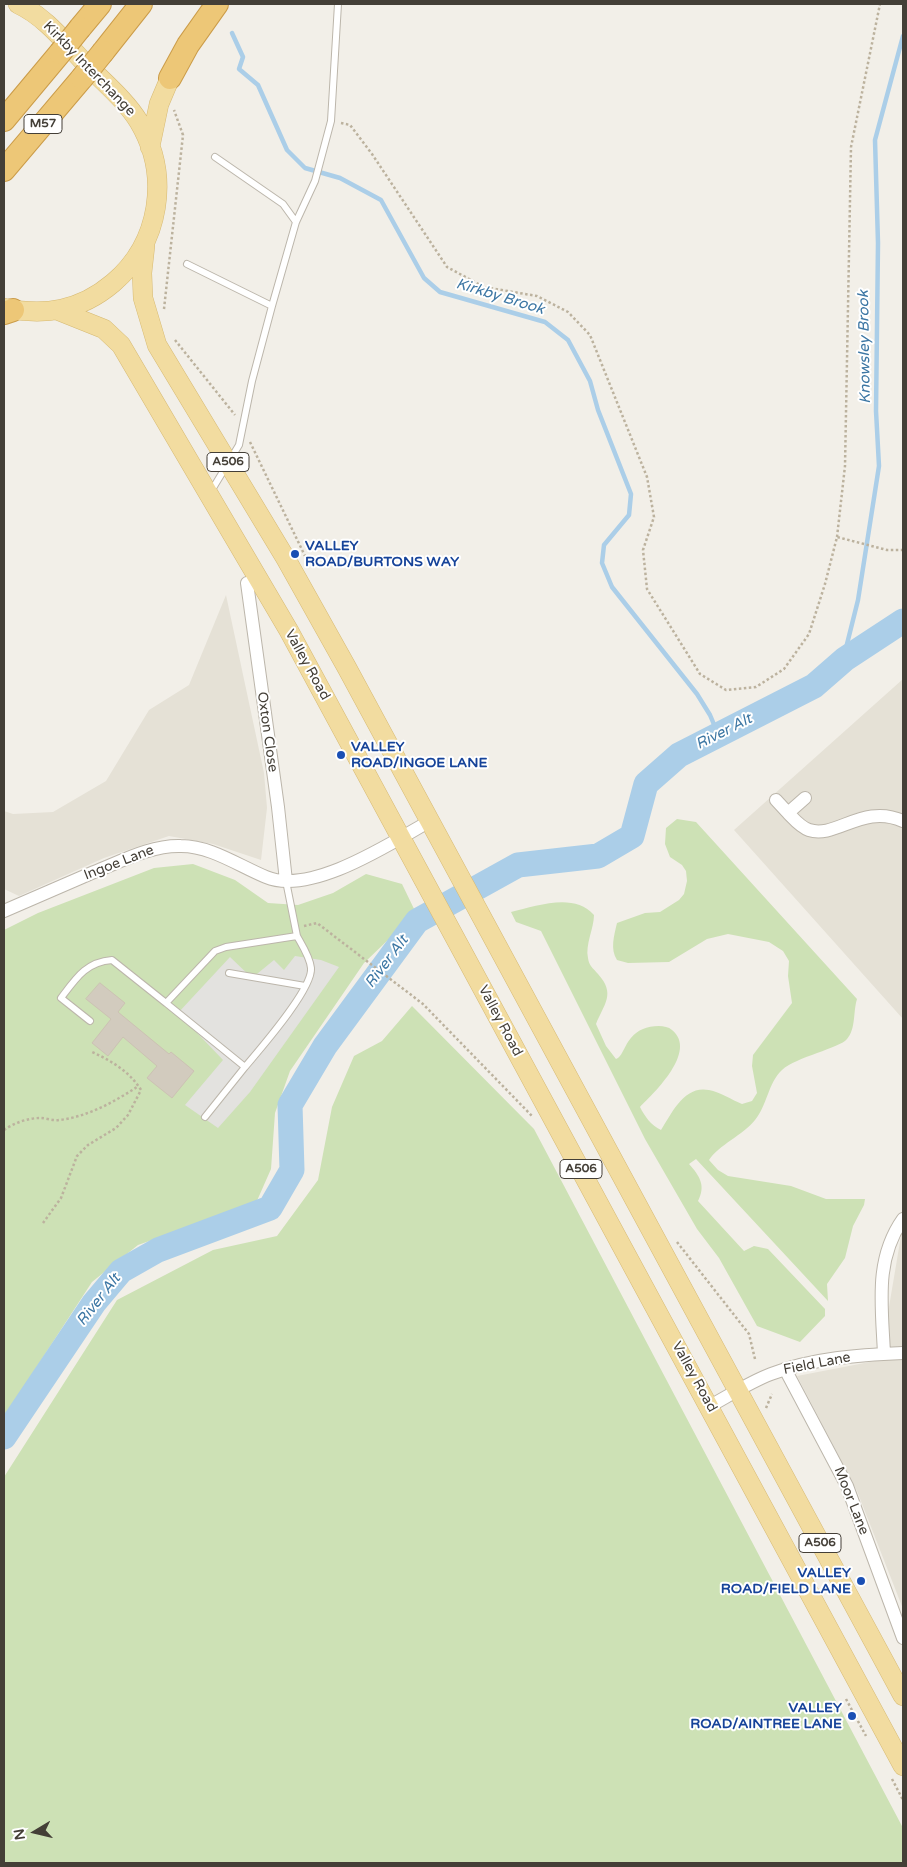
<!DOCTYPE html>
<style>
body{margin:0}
#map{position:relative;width:907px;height:1867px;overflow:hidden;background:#f2efe8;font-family:"Varela Round",sans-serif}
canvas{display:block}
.frame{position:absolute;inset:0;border:5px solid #443f37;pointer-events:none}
.north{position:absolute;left:10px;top:1807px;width:50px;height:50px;-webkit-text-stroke:4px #fff;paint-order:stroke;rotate:261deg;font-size:14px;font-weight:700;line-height:20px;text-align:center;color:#443f37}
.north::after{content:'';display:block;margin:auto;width:18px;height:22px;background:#443f37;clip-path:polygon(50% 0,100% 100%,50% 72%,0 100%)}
</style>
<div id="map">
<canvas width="907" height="1867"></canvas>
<div class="frame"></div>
<div class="north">N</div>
</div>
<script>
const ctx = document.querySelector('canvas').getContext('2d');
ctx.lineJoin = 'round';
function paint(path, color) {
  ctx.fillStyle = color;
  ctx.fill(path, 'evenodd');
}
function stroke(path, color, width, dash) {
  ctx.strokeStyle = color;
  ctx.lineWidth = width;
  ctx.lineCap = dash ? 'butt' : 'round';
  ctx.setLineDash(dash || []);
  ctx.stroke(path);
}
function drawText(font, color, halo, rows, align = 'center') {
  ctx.font = font + ' "Varela Round",sans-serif';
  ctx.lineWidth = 4;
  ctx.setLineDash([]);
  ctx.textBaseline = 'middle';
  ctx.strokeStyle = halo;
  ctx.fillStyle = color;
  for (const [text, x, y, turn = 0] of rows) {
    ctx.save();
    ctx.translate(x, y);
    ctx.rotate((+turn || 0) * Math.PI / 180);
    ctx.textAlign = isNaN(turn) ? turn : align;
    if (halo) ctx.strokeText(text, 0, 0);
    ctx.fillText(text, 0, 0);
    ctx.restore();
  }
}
paint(new Path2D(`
 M226,595L264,773L267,808L261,860L213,844L169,836L104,858L19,896L4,889V811L13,814L53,812L106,781L149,710L189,685Z
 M903,679V1019L734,830Z
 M903,1224V1609L857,1491L797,1376L880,1360Z`), '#e5e1d6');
paint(new Path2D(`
 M677,819L696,822L857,999C853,1012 856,1029 847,1039C840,1048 796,1057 782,1070C768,1083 767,1106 755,1120C743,1135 719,1145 709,1160L718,1170L728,1176L791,1186L826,1199H865L864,1205L853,1226L845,1258L827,1284L828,1301L696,1159L689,1164C700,1176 706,1186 698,1201L744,1251L754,1246L768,1249L825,1309V1316L800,1342L757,1326L719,1258L697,1229L645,1139L541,931L516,922L511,912C537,906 574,892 594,915C594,928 585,945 588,958C589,966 593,968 598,974C616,994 604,1004 596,1024L606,1046L616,1059C625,1056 624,1037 643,1029C651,1026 665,1024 672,1030C698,1051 654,1093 640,1107C645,1117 651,1125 661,1130C672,1113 684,1085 709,1090C720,1092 732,1100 742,1104L752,1101L757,1093L752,1066L753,1055L792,1003L788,976L789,961L783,951L769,942L728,934L707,939L669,962L628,963L617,960C610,949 614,936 617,923L645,913L660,912L679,900L684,894L687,881L686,871L682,865L670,857L665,844L666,828Z
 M193,864L235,880L268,903L298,905L333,893L366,874L402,884L416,913L364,963L290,1071L275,1113L271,1169L256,1203L138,1245L92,1282L4,1417V930L38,913L154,868Z
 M412,1006L534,1129L903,1828V1863H4V1477L117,1300L213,1250L277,1236L318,1180L332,1107L354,1056L382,1041Z`), '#cde1b5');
paint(new Path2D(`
 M295,956L321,960L339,967L250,1092L218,1128L185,1105L223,1060L178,1013L230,957L252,978L274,960L284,970Z`), '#e3e2df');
stroke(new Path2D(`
 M232,33L243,57L239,69L258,85L287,150L305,168L340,178L381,200L424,278L440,292L545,322L568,340L590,381L598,410L631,494L629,515L604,545L602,563L612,587L697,694L710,715L718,734
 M845,659L847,644L858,600L879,466L876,411L878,243L875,140L903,36`), '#abcee8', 4.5);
stroke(new Path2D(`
 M4,1437L94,1303L121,1271L158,1250L270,1208L292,1170L290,1105L325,1046L417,921L518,865L598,856L632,836L646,784L679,755L814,686L845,659L903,621`), '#abcee8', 25);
const building = new Path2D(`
 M100,983L125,1003L118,1012L169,1054L171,1052L194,1071L172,1098L147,1078L157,1066L123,1037L108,1056L92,1043L111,1019L86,999Z`);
paint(building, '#d2cbbe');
stroke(building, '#ccc2b3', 1);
const lane = new Path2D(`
 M215,157L283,204L296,222
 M187,264L272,306
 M210,493L239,445L252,381L272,306L296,222L315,181L331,121L338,4
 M229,973L305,986
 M166,1003L245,1067L205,1117
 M90,1021L61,998C76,978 86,962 112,960L166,1003L215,951L226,947L297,936L286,881
 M245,1067C260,1049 313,989 311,968C310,957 302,945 297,936`);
const street = new Path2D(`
 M247,583L278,807L286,881
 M776,800L788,813L805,798
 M788,813C794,819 800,827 809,830C836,839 863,803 903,821
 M4,911C34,898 64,885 94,872C122,861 151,845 181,846C211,846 239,866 266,877C311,896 391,843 430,821
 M884,1354C882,1306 874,1260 903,1219
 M785,1369L847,1486L903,1638
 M710,1406C730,1395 750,1382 771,1374C813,1358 859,1355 903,1353`);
const primary = new Path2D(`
 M150,147L159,104L170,78
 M145,246L142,273L143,298L157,345L286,559L347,668L903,1696
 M4,308C45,316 80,311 113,283C160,243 171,176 139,122C125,99 101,80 83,61C63,40 44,16 18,4
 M59,311L104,329L121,345L289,631L903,1766`);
const highway = new Path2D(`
 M80,28L100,4
 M103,52L141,4
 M170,78L188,45L217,4
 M4,120L60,53
 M4,170L82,78
 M4,313L13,310`);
stroke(lane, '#bcb6ab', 8);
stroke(street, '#bcb6ab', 14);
stroke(primary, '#d6b972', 20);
stroke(highway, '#cb9c49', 24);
stroke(new Path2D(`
 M341,123L350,125L372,154L447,267L484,287L537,296L568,312L590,335L647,477L654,517L643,550L647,589L700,674L726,690L756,687L784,669L809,634L825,584L837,537L887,550H903
 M164,309L183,135L174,110
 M175,340L235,415
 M250,442L305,556
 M837,537L845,466L851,147L880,4
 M304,926L317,923L423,1004L532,1116
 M4,1130C14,1123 28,1118 40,1118C46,1118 53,1121 59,1120C87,1117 114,1102 137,1087
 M43,1223L61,1198L77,1156L88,1145L116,1128L128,1115L141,1090C130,1072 112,1061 92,1052
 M677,1242L749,1334L755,1359
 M766,1408L772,1394
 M846,1699L866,1736
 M892,1779L903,1800`), '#bcb29e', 2.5, [2.5, 2.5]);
stroke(lane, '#fff', 6);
stroke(street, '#fff', 12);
stroke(primary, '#f2dca0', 19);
stroke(highway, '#edc777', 22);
const highwayBridge = new Path2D(`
 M60,53L80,28
 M82,78L103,52`);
stroke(highwayBridge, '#cb9c49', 24, []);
stroke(highwayBridge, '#edc777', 22);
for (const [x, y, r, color] of [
 [295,554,5,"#1a4fb4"],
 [341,755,5,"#1a4fb4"],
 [861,1581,5,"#1a4fb4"],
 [852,1716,5,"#1a4fb4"]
]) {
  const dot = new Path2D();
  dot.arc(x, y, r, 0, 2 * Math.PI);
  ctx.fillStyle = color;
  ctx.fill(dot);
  stroke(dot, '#fff', 2);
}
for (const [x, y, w] of [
 [43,124,38],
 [228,462,42],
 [581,1169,42],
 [820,1543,42]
]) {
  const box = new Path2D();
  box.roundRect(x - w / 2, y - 9.5, w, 19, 4);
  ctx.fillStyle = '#fff';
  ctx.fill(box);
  stroke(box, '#443f37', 1);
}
drawText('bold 12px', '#443f37', null, [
 ["M57",43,124],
 ["A506",228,462],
 ["A506",581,1169],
 ["A506",820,1543]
]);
drawText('14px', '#443f37', '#fff', [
 ["Kirkby Interchange",89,69,46],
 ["Valley Road",307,665,61],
 ["Oxton Close",267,732,82],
 ["Ingoe Lane",119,863,-21],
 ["Valley Road",500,1021,62],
 ["Field Lane",817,1364,-11],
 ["Valley Road",694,1377,61],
 ["Moor Lane",851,1501,68]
]);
drawText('bold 14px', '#164399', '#fff', [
 ["VALLEY",305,546],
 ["ROAD/BURTONS WAY",305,562],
 ["VALLEY",351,747],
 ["ROAD/INGOE LANE",351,763],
 ["VALLEY",851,1573,"right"],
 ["ROAD/FIELD LANE",851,1589,"right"],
 ["VALLEY",842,1708,"right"],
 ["ROAD/AINTREE LANE",842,1724,"right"]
], 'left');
drawText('italic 15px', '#3d77a4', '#fff', [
 ["Kirkby Brook",500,297,17],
 ["Knowsley Brook",865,347,-91],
 ["River Alt",724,732,-27],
 ["River Alt",387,962,-53],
 ["River Alt",99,1300,-52]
]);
</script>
